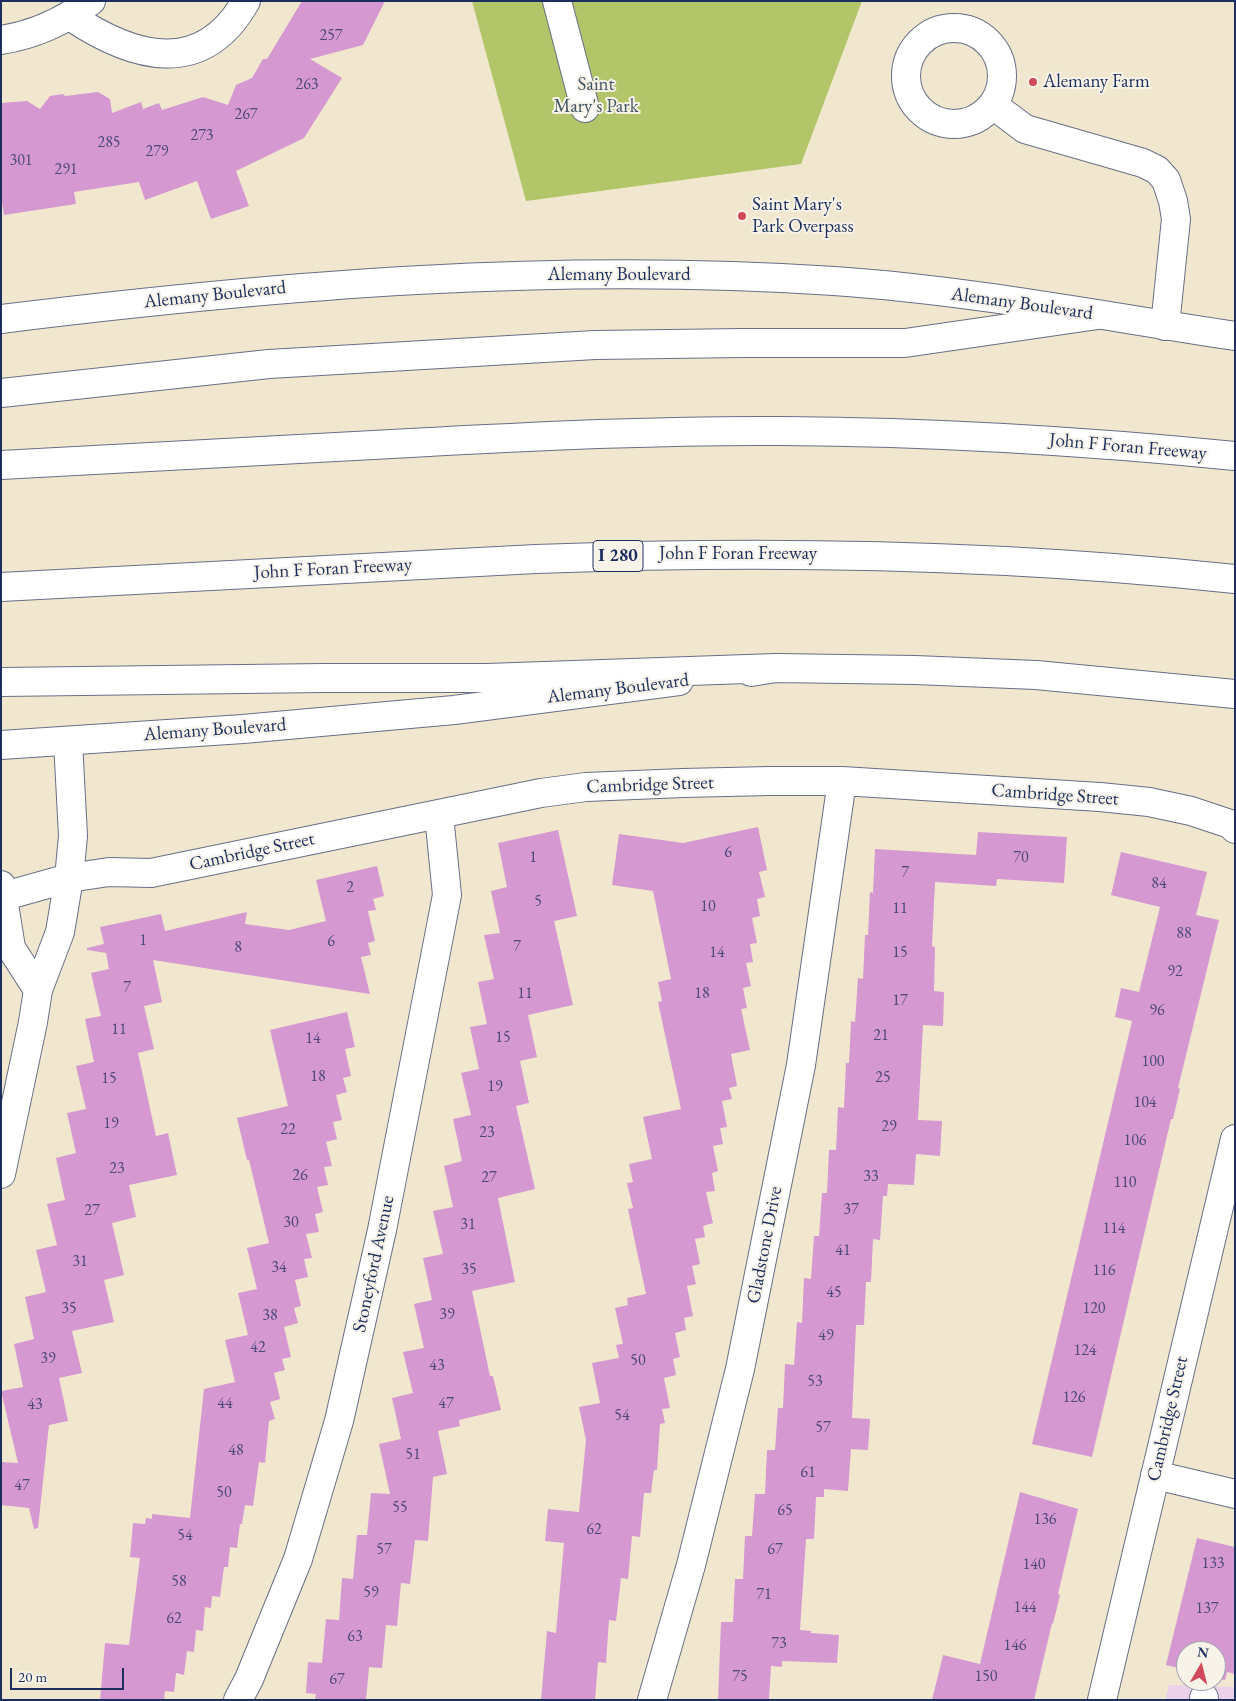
<!DOCTYPE html>
<style>
body{margin:0}
#map{position:relative;width:1236px;height:1701px;overflow:hidden;background:#f1e7cf;font-family:"EB Garamond",serif}
canvas{display:block}
.frame{position:absolute;inset:0;border:2px solid #1b2f5e;pointer-events:none}
.north{position:absolute;left:1176px;top:1641px;width:50px;height:50px;box-sizing:border-box;background:#f7f3e8;border:1px solid #9fa5b1;border-radius:50%;rotate:8deg;font-size:14px;font-weight:700;line-height:20px;text-align:center;color:#1b2f5e}
.north::after{content:'';display:block;margin:auto;width:18px;height:22px;background:#d1495b;clip-path:polygon(50% 0,100% 100%,50% 72%,0 100%)}
.scale{position:absolute;left:10px;top:1668px;width:114px;height:22px;box-sizing:border-box;border:2px solid #1b2f5e;border-top:0;padding-left:6px;font-size:15px;line-height:18px;white-space:nowrap;color:#1b2f5e;-webkit-text-stroke:4px #f7f3e8;paint-order:stroke}
</style>
<div id="map">
<canvas width="1236" height="1701"></canvas>
<div class="frame"></div>
<div class="north">N</div>
<div class="scale">20 m</div>
</div>
<script>
const ctx = document.querySelector('canvas').getContext('2d');
ctx.lineJoin = 'round';
function paint(path, color) {
  ctx.fillStyle = color;
  ctx.fill(path, 'evenodd');
}
function stroke(path, color, width, dash) {
  ctx.strokeStyle = color;
  ctx.lineWidth = width;
  ctx.lineCap = dash ? 'butt' : 'round';
  ctx.setLineDash(dash || []);
  ctx.stroke(path);
}
function drawText(font, color, halo, rows, align = 'center') {
  ctx.font = font + ' "EB Garamond",serif';
  ctx.lineWidth = 4;
  ctx.setLineDash([]);
  ctx.textBaseline = 'middle';
  ctx.strokeStyle = halo;
  ctx.fillStyle = color;
  for (const [text, x, y, turn = 0] of rows) {
    ctx.save();
    ctx.translate(x, y);
    ctx.rotate((+turn || 0) * Math.PI / 180);
    ctx.textAlign = isNaN(turn) ? turn : align;
    if (halo) ctx.strokeText(text, 0, 0);
    ctx.fillText(text, 0, 0);
    ctx.restore();
  }
}
paint(new Path2D(`
 M1169,1685L1235,1687V1700H1165Z`), '#ecd1ea');
paint(new Path2D(`
 M472,1H862L801,164L526,201Z`), '#b2c569');
paint(new Path2D(`
 M302,1H385L363,45L310,59L342,78L304,138L236,171L249,206L211,219L197,181L145,200L139,182L74,192L76,204L4,215L1,196V103L27,101L40,109L50,96L63,94L65,96L98,92L110,99L112,113L141,102L143,109L159,103L162,110L203,97L228,105L236,85L252,78L263,59H267Z
 M758,827L767,870L759,872L765,897L757,899L760,916L752,918L757,943L750,944L753,962L746,963L751,986L743,988L747,1008L741,1009L750,1050L731,1054L737,1086L729,1088L732,1099L722,1101L727,1127L720,1128L723,1144L713,1146L718,1171L712,1173L715,1191L706,1192L713,1223L703,1226L705,1237L695,1239L700,1264L692,1266L696,1284L687,1286L693,1316L684,1318L686,1330L675,1333L680,1357L673,1359L676,1375L664,1378L670,1408L662,1409L665,1423L660,1424L657,1470H654L651,1493H644L640,1537L632,1536L628,1579L621,1578L616,1621L609,1620L606,1663L598,1662L595,1700H541L547,1631L556,1633L564,1543L545,1541L548,1509L579,1512L586,1440L579,1407L600,1403L592,1363L619,1358L616,1345L623,1344L615,1308L628,1305L627,1298L646,1294L628,1209L633,1208L627,1183L633,1182L629,1164L652,1159L643,1117L681,1109L658,1002L662,1001L658,982L671,979L653,891L612,885L619,834L683,843Z
 M558,830L577,916L554,921L573,1005L528,1015L537,1057L520,1061L529,1103L516,1106L535,1189L498,1198L515,1282L472,1291L490,1376H493L501,1410L459,1420L460,1426L438,1431L447,1474L433,1477L428,1541L415,1540L410,1584L401,1583L397,1626L386,1625L382,1668L369,1667L366,1700H315L316,1694L306,1693L308,1662L322,1663L326,1619L339,1620L342,1578L353,1579L357,1535H367L371,1493L390,1494L379,1444L401,1439L392,1398L413,1393L403,1352L424,1348L414,1304L432,1300L423,1258L443,1254L433,1211L453,1207L444,1166L462,1161L453,1119L471,1115L461,1073L479,1069L470,1027L487,1024L478,982L494,979L484,935L500,933L491,891L507,887L498,843Z
 M978,832L1067,837L1064,883L997,879L996,886L935,882L932,946L935,947L934,991L944,992L943,1026L923,1025L918,1120L942,1121L940,1156L916,1154L914,1185L888,1184L887,1196H883L880,1240L873,1239L871,1282H866L864,1325H856L852,1418L870,1419L868,1450L851,1449L848,1491L824,1489V1497H816L814,1539H806L800,1630L811,1631V1633L839,1635L837,1663L782,1661V1667L771,1666L769,1700H718L721,1622H733L735,1579H743L745,1536H752L755,1494H765L767,1450H775L778,1408H783L785,1364L794,1365L797,1322L802,1323L804,1278L811,1279L814,1236H819L822,1193H827L829,1150H836L838,1107L844,1108L846,1063H849L851,1021L855,1022L858,978L863,979L865,935H868L870,892L873,893L875,849L976,855Z
 M1121,852L1207,872L1196,915L1219,920L1178,1088L1180,1089L1173,1119H1171L1092,1457L1032,1444L1132,1021L1115,1017L1121,988L1139,992L1160,907L1111,895Z
 M377,866L384,896L373,899L376,910L368,911L375,941L368,943L371,955L361,957L370,994L153,960L162,1002L144,1006L154,1049L138,1053L156,1136L168,1133L177,1175L129,1185L136,1217L112,1223L124,1275L104,1280L114,1322L72,1331L82,1373L59,1378L68,1421L49,1425L38,1528L34,1529L29,1508L1,1505V1462L18,1463L1,1391L23,1387L14,1344L34,1339L25,1297L46,1292L36,1250L57,1245L47,1204L65,1200L56,1158L76,1153L67,1113L86,1109L76,1066L94,1062L85,1019L101,1016L91,973L109,969L106,953L87,950V948L104,944L100,927L161,914L165,931L247,912L245,924L289,930L326,921L316,880Z
 M347,1012L355,1047L345,1049L351,1076L343,1078L347,1092L336,1095L342,1120L333,1122L337,1139L326,1142L332,1166L324,1167L328,1185L317,1187L323,1212L315,1214L319,1232L306,1234L312,1258L304,1259L308,1277L295,1280L301,1306L294,1308L298,1323L284,1327L291,1357L282,1359L285,1370L274,1373L280,1399L270,1402L275,1419L269,1421L265,1463L259,1462L253,1506L245,1505L242,1524H240L237,1548L230,1547L228,1567H224L220,1597L212,1596L211,1608L205,1607L203,1631L196,1630L194,1652L187,1651L184,1675L176,1673L174,1692L165,1691L164,1700H100L105,1643L129,1645L140,1558L130,1557L133,1523L145,1524L146,1518L152,1519V1514L190,1518L204,1389L235,1382L225,1340L248,1335L238,1293L257,1289L247,1248L269,1243L249,1160H247L237,1118L288,1106L270,1030Z
 M1020,1492L1078,1509L1058,1594L1060,1595L1053,1624L1052,1623L1034,1700H932L943,1655L980,1664Z
 M1197,1538L1235,1547V1674L1227,1672L1225,1680L1216,1678V1651H1186V1670L1166,1665Z`), '#d598d0');
const minor = new Path2D(`
 M557,1L585,108
 M70,16C132,58 202,79 246,1
 M906 76a48 48 0 1 1 96 0a48 48 0 1 1-96 0Z
 M1,40C34,35 64,21 91,1
 M993,105L1025,129L1143,163L1157,170L1166,180L1173,201L1176,219L1165,326
 M1,885L11,948L38,990
 M1,897L69,878L109,872L151,873L541,793L586,787L683,783L770,781H842L1100,797L1149,802L1191,811L1230,824L1235,829
 M1,1174L33,1022L38,990L60,932L69,878L73,836L68,741
 M1155,1475L1235,1494
 M238,1700L249,1679L298,1559L339,1421L382,1230L447,895L439,815
 M652,1700L691,1565L740,1369L801,1065L842,781
 M1102,1700L1235,1139
 M1204,1700V1698`);
const major = new Path2D(`
 M1,319C277,285 556,262 834,281C968,290 1102,316 1235,336
 M751,672L776,668L915,670L1036,675L1235,694
 M1,745L243,729L454,710L679,681`);
const highway = new Path2D(`
 M1,393L269,364L595,345L743,343H905L1098,315
 M1,465C144,457 286,450 429,442C547,436 664,430 782,431C934,432 1084,441 1235,456
 M1,587L536,559C770,550 1002,554 1235,579
 M1,682L324,678H487L776,668`);
stroke(minor, '#666f86', 30);
stroke(major, '#666f86', 30);
stroke(highway, '#666f86', 30);
stroke(minor, '#fff', 28);
stroke(major, '#fff', 28);
stroke(highway, '#fff', 28);
for (const [x, y, r, color] of [
 [1033,82,5,"#d1495b"],
 [742,216,5,"#d1495b"]
]) {
  const dot = new Path2D();
  dot.arc(x, y, r, 0, 2 * Math.PI);
  ctx.fillStyle = color;
  ctx.fill(dot);
  stroke(dot, '#f7f3e8', 2);
}
drawText('16px', '#4a497a', null, [
 ["257",331,36],
 ["263",307,85],
 ["267",246,115],
 ["273",202,136],
 ["285",109,143],
 ["279",157,152],
 ["301",21,161],
 ["291",66,170],
 ["6",728,853],
 ["1",533,858],
 ["70",1021,858],
 ["7",905,873],
 ["84",1159,884],
 ["2",350,888],
 ["5",538,902],
 ["10",708,907],
 ["11",900,909],
 ["88",1184,934],
 ["1",143,941],
 ["6",331,942],
 ["7",517,947],
 ["8",238,948],
 ["14",717,953],
 ["15",900,953],
 ["92",1175,972],
 ["7",127,988],
 ["11",525,994],
 ["18",702,994],
 ["17",900,1001],
 ["96",1157,1011],
 ["11",119,1030],
 ["21",881,1036],
 ["15",503,1038],
 ["14",313,1039],
 ["100",1153,1062],
 ["18",318,1077],
 ["25",883,1078],
 ["15",109,1079],
 ["19",495,1087],
 ["104",1145,1103],
 ["19",111,1124],
 ["29",889,1127],
 ["22",288,1130],
 ["23",487,1133],
 ["106",1135,1141],
 ["23",117,1169],
 ["26",300,1176],
 ["33",871,1177],
 ["27",489,1178],
 ["110",1125,1183],
 ["37",851,1210],
 ["27",92,1211],
 ["30",291,1223],
 ["31",468,1225],
 ["114",1114,1229],
 ["41",843,1251],
 ["31",80,1262],
 ["34",279,1268],
 ["35",469,1270],
 ["116",1104,1271],
 ["45",834,1293],
 ["35",69,1309],
 ["120",1094,1309],
 ["39",447,1315],
 ["38",270,1316],
 ["49",826,1336],
 ["42",258,1348],
 ["124",1085,1351],
 ["39",48,1359],
 ["50",638,1361],
 ["43",437,1366],
 ["53",815,1382],
 ["126",1074,1398],
 ["44",225,1404],
 ["47",446,1404],
 ["43",35,1405],
 ["54",622,1416],
 ["57",823,1428],
 ["48",236,1451],
 ["51",413,1455],
 ["61",808,1473],
 ["47",22,1486],
 ["50",224,1493],
 ["55",400,1508],
 ["65",785,1511],
 ["136",1045,1520],
 ["62",594,1530],
 ["54",185,1536],
 ["57",384,1550],
 ["67",775,1550],
 ["133",1213,1564],
 ["140",1034,1565],
 ["58",179,1582],
 ["59",371,1593],
 ["71",764,1595],
 ["144",1025,1608],
 ["137",1207,1609],
 ["62",174,1619],
 ["63",355,1637],
 ["73",779,1644],
 ["146",1015,1646],
 ["75",740,1677],
 ["150",986,1677],
 ["67",337,1680]
]);
for (const [x, y, w] of [
 [618,556,50]
]) {
  const box = new Path2D();
  box.roundRect(x - w / 2, y - 15.5, w, 31, 4);
  ctx.fillStyle = '#f7f3e8';
  ctx.fill(box);
  stroke(box, '#1b2f5e', 1);
}
drawText('bold 18px', '#1b2f5e', null, [
 ["I 280",618,556]
]);
drawText('19px', '#1b2f5e', '#f7f3e8', [
 ["Alemany Farm",1043,82],
 ["Saint Mary's",752,205],
 ["Park Overpass",752,227]
], 'left');
drawText('19px', '#415461', '#f7f3e8', [
 ["Saint",596,85],
 ["Mary's Park",596,107]
]);
drawText('19px', '#1b2f5e', '#f7f3e8', [
 ["Alemany Boulevard",619,275],
 ["Alemany Boulevard",215,295,-6],
 ["Alemany Boulevard",1022,304,8],
 ["John F Foran Freeway",1128,447,5],
 ["John F Foran Freeway",738,554],
 ["John F Foran Freeway",333,569,-3],
 ["Alemany Boulevard",618,689,-7],
 ["Alemany Boulevard",215,730,-4],
 ["Cambridge Street",650,785,-2],
 ["Cambridge Street",1055,795,4],
 ["Cambridge Street",252,852,-12],
 ["Gladstone Drive",765,1245,-79],
 ["Stoneyford Avenue",374,1264,-78],
 ["Cambridge Street",1168,1419,-77]
]);
</script>
